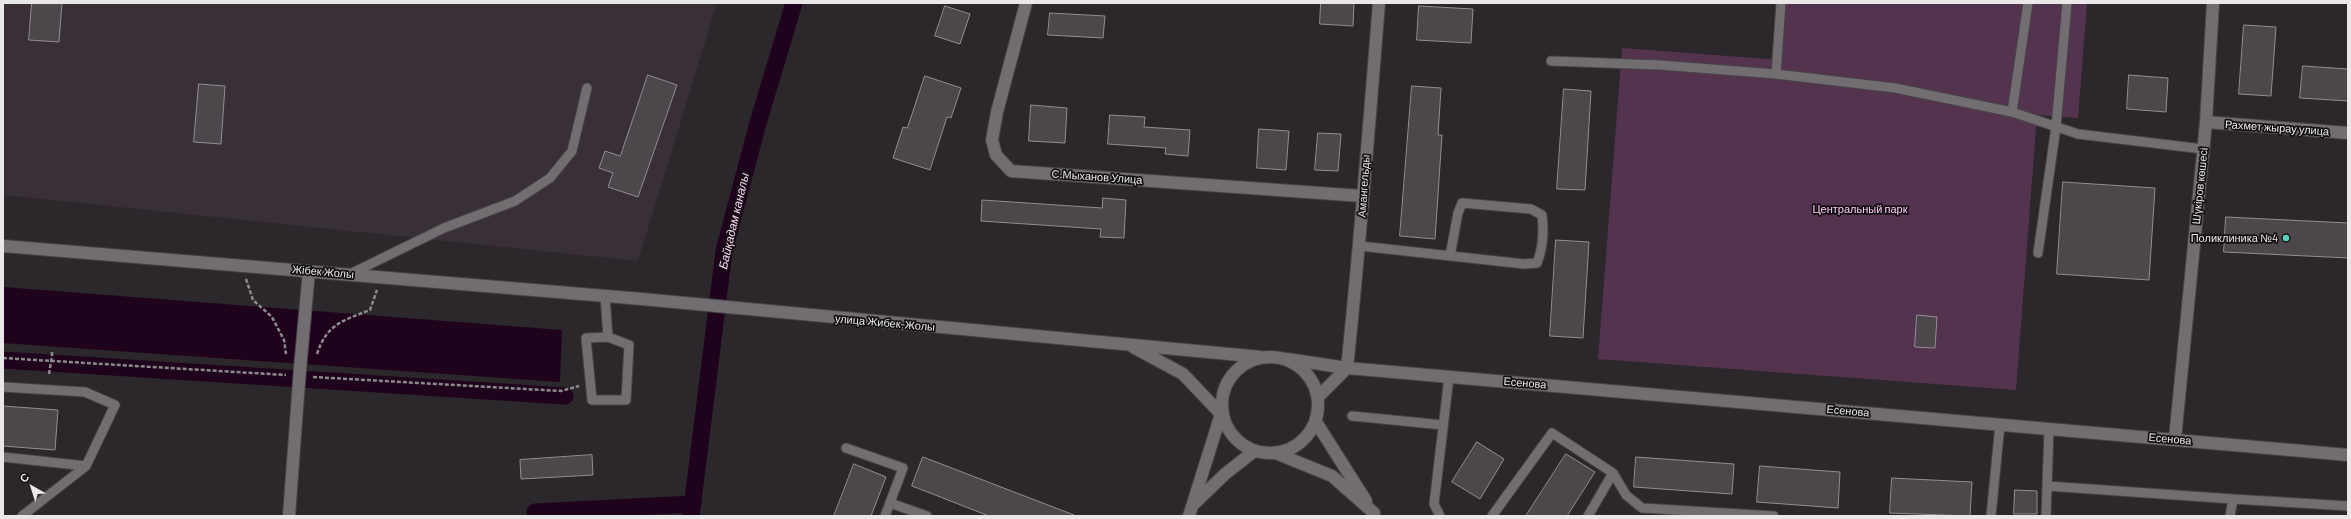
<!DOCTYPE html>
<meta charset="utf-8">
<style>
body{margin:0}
#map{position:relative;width:2351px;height:519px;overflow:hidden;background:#2b272a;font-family:Barlow,sans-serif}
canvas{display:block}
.frame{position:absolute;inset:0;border:4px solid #eae7e9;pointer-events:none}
.north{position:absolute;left:12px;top:467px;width:40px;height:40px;-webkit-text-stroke:3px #121012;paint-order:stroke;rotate:321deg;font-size:11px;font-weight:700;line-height:16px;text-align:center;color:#eae7e9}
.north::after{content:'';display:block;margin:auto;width:14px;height:18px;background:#eae7e9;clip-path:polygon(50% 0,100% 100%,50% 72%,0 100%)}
</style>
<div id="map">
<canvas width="2351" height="519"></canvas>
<div class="frame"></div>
<div class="north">С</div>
</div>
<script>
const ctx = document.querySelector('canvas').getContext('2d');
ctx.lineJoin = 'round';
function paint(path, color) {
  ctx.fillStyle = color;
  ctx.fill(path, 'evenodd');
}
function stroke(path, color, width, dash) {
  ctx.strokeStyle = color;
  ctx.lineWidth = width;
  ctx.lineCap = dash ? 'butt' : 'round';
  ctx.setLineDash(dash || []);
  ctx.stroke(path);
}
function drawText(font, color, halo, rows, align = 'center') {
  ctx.font = font + ' Barlow,sans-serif';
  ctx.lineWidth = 3.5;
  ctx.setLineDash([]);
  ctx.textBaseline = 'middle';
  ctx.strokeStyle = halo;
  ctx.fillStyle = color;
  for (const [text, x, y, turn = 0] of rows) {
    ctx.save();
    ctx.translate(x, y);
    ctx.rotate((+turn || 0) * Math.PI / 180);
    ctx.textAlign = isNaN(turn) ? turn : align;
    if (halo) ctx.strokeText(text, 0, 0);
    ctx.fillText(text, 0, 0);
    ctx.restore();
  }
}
paint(new Path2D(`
 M3,3H717L638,261L3,195Z`), '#382f37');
paint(new Path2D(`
 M1786,3H2087L2078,118L2037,115L2016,390L1598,359L1622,48L1781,60Z`), '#54334f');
paint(new Path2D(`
 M3,287L562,330L560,382L3,343Z`), '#1f021c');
stroke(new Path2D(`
 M3,360L565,396
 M535,512L693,504
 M691,516L724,251L758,123L794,3`), '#1f021c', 17);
const building = new Path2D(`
 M32,3H62L59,42L29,40Z
 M1321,3H1354L1353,26L1320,24Z
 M945,6L970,14L960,44L935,36Z
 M1419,6L1473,9L1471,43L1417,40Z
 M1050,13L1105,16L1103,38L1048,35Z
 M2244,25L2276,27L2271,96L2239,94Z
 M2303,66L2348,69V101L2300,98Z
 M648,75L677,85L638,197L608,187L613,173L599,168L605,151L620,156Z
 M2129,75L2168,78L2166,112L2127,109Z
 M925,76L961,88L951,118L947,117L930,170L893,158L903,127L907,128Z
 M199,84L225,86L221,144L194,142Z
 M1412,86L1441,88L1438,135H1442L1435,239L1400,236Z
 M1564,89L1591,91L1585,190L1557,189Z
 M1031,105L1067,108L1065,143L1029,141Z
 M1110,115L1145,117L1144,127L1190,130L1188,156L1165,154L1166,148L1108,144Z
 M1259,129L1289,131L1286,170L1257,168Z
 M1318,133L1341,134L1338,171L1315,170Z
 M2063,182L2155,188L2149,280L2057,274Z
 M1103,198L1126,200L1124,238L1100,237L1101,229L981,221L982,200L1102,208Z
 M2226,217L2348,223V258L2224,252Z
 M1556,240L1589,242L1583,338L1550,336Z
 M1917,315L1937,317L1935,348L1915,347Z
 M3,406L58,410L55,450L3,446Z
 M1477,442L1504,459L1480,499L1452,482Z
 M1566,454L1595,472L1567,516H1526Z
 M592,455L593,475L521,479L520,460Z
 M923,457L1074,515V516H989L912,486Z
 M1636,457L1734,464L1732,494L1634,487Z
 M854,464L886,477L871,516H834Z
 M1760,466L1840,472L1838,508L1757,502Z
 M1892,478L1972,482L1970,516L1890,513Z
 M2015,490L2037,491V514H2014Z`);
paint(building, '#4c474b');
stroke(building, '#938d92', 1);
const lane = new Path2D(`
 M1551,61L1660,65L1776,74L1895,88L2012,112L2078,134L2203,149
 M1776,74L1781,3
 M2012,112L2028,3
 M1360,246L1524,264L1537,263C1543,248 1544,231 1542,215L1531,209L1462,203L1458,213L1450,256
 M2038,253L2056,127L2067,3
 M348,275L444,228L515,201L550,178L572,151L587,88
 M605,296L608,337
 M608,337L629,345L626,400H592L586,338Z
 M3,387L85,392L115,405L86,466L22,516
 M1352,416L1443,425
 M846,448L903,468L885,516
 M3,457L86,466
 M1613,473L1626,495L1642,508L1774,516
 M2047,486L2233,499L2230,516
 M2233,499L2348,506
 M890,503L927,516
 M1440,516L1434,504L1449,377
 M1492,516L1552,433L1613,473L1588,516
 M1991,516L2000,424
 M2046,516L2049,429`);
const street = new Path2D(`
 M1026,3L997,112L992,140L996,155L1011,171L1362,196
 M2206,122L2348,133
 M1347,368C1360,246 1369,125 1379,3
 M2175,439L2206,122L2213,3
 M1195,503L1225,474L1253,452
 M1189,516L1221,414`);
const secondary = new Path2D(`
 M3,246L642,299L1261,357
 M1133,347L1183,374L1221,414
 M1222 405a48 48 0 1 1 96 0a48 48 0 1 1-96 0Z
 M1287,359L1347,368L2348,455
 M300,369L309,271
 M1318,397L1347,368
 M1316,422L1366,501
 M1278,454L1332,476L1374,513
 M289,516L297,408`);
stroke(lane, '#474446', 11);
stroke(street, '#474446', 14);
stroke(secondary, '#474446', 14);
stroke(new Path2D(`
 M246,279L253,300L272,317L284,340L286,354
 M317,354C327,324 342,321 370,310L377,290
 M52,356V352
 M3,358L286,375
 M313,377L561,391L579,386`), '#8d8a8c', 2.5, [4, 2]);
stroke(lane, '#726d71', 9);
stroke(street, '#726d71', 12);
stroke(secondary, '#726d71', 12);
const secondaryBridge = new Path2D(`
 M297,408L300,369`);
stroke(secondaryBridge, '#474446', 14, []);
stroke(new Path2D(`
 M49,374L52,356`), '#8d8a8c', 2.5, [4, 2]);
stroke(secondaryBridge, '#726d71', 12);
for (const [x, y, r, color] of [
 [2286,238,4,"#5acebe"]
]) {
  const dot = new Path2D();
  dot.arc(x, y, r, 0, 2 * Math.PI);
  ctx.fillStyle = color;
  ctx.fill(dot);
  stroke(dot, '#121012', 1.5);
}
drawText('11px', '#eae7e9', '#121012', [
 ["Рахмет жырау улица",2277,128,4],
 ["С.Мыханов Улица",1097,177,4],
 ["Амангельды",1364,186,-86],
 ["Шүкіров көшесі",2200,186,-84],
 ["Жібек Жолы",323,272,5],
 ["улица Жибек-Жолы",885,323,5],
 ["Есенова",1525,383,5],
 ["Есенова",1848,411,5],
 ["Есенова",2170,439,5]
]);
drawText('11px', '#fdcaf3', '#121012', [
 ["Центральный парк",1860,209]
]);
drawText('11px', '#eae7e9', '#121012', [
 ["Поликлиника №4",2278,238]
], 'right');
drawText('italic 12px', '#fdd7f5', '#121012', [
 ["Байқадам каналы",734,221,-77]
]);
</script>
